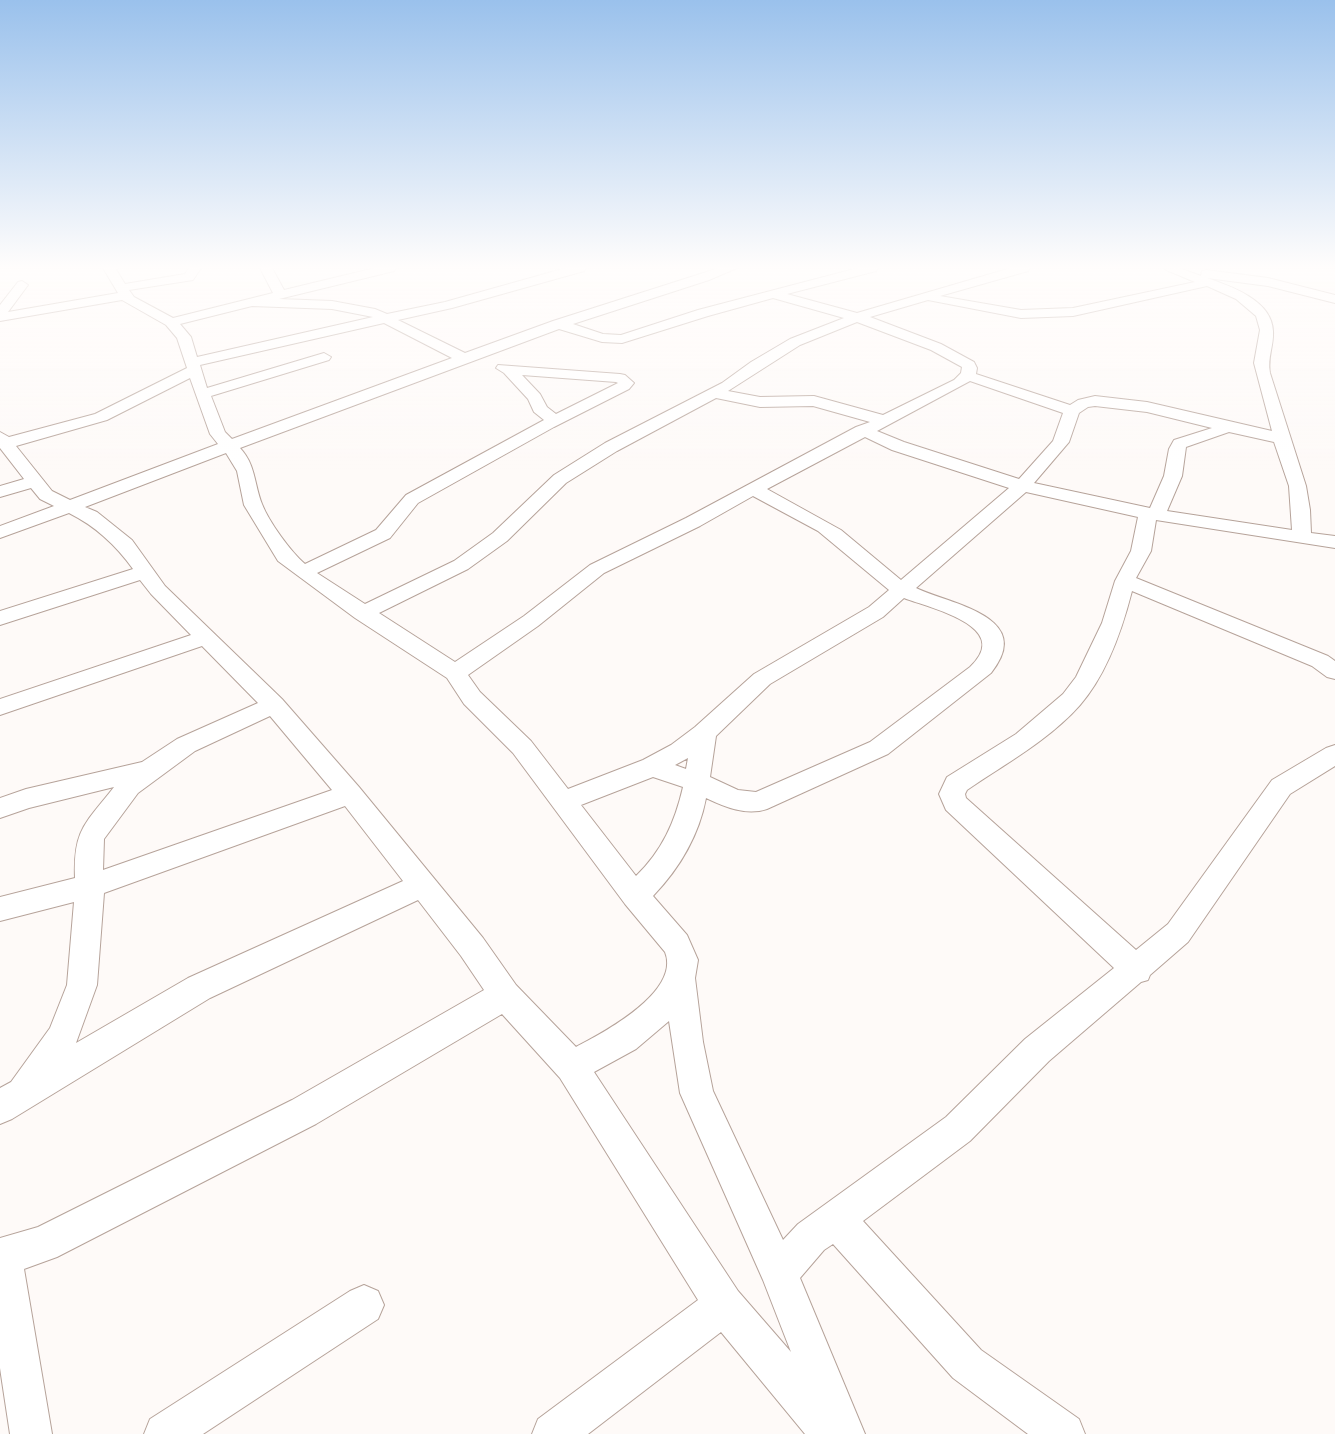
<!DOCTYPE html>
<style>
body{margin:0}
canvas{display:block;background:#fefaf8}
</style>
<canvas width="1335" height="1434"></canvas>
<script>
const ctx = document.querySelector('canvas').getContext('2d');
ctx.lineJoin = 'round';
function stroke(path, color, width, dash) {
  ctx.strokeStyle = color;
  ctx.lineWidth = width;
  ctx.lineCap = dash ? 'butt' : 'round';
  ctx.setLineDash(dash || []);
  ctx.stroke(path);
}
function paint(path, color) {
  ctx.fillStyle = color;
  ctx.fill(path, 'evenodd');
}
const street = new Path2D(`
 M103,268H115L125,284L185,274L189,268H201L193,280L129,290L134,297L173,318L273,293L260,268H272L284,290L375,268H396L394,271L279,299L332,301L375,309L387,314L445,302L566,268H586L584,271L452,308L398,320L465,353L553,321L719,268H737L709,280L573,324L603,334L621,335L698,310L858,268H878L876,271L787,294L857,313L1011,268H1030L1028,271L940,296L1021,310L1073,308L1195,282L1164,269L1179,268L1201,276L1202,271L1206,270L1268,278L1335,295V303L1268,286L1207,278C1230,286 1272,300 1273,331C1274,346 1267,357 1270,373L1306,486L1310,510L1311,533L1335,536V548L1156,520L1151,551L1136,578L1328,656L1335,661V679L1327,677L1312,666L1132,591C1122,630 1107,674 1080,705C1049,740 1005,764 967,790L965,794L966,798L1136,950L1168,924L1272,780L1326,748L1335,745V766L1290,794L1188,942L1150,975L1148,980L1141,982L1049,1061L970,1141L863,1221L981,1350L1079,1419L1085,1434H1028L953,1378L833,1244L824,1250L800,1278L865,1434H805L721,1332L588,1434H532L538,1419L698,1300L560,1078L502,1014L316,1124L57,1257L24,1269L52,1434H10L0,1368V1238L38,1227L292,1100L484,990L461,956L418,900L210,998L12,1119L0,1124V1088L11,1082L50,1028L67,985L74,902L0,921V897L75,878C73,829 86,823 114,787L29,808L0,818V798L26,789L142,762L177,739L258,703L202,646L0,715V699L191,635L151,594L140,580L0,625V611L133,569C116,545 95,526 69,513L0,538V526L54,506L40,499L31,488L0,497V486L24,479L0,448V432L9,437L95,414L187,368L177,338L166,325L122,300L0,321V305L18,282L22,281L28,285L8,312L118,293ZM1207,286L1236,299L1256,316L1260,330L1254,363L1272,431L1147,402L1095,396L1078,400L1070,405L976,374L977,368L974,362L941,344L870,317L928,300L1021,318L1073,316ZM773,298L844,318L790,339L751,362L722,383L605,443L554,475L493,533L454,561L365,604L317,573L390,538L418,503L554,427L629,389L634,383L625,375L620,374L498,365L496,368L504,373L528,399L534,412L544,420L406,495L376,530L305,564C291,552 269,522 262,504C254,484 256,465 240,448L559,329L602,342L622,343L708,316ZM252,306L332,309L373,317L197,357L191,337L180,324ZM857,322L931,350L962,367L961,373L954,380L883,415L814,396L760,397L728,391L800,345ZM384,323L452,358L232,439L225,432L211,396L329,360L331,357L324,353L207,388L200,365ZM522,375L616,382L618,383L556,414L547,407L540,394ZM190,378L210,434L218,444L70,500L52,491L16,446L107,420ZM970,381L1063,413L1053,441L1019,479L904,442L877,431ZM716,398L760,407L813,406L870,422L856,427L686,518L590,565L524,616L455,662L379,613L468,569L507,541L566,483L617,451ZM1095,406L1147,412L1212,428L1174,440L1169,449L1164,476L1150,508L1034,483L1069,442L1079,413L1088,407ZM1229,432L1274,442L1289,486L1292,530L1167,511L1182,476L1186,447ZM865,437L892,450L1009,488L901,580L841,530L767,489ZM226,453L237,471L244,505L278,561L355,618L447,678L464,704L513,753L625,904L665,952C681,992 603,1033 576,1047L516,985L483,938L359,787L282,699L165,586L132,540L97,512L85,507ZM1026,492L1138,517L1131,551L1115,581L1102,623L1076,677L1063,694L1016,734L947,777L939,794L946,810L1114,968L1025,1039L946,1117L798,1224L783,1240L713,1091L703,1042L695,978L698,960L687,935L653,896C679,869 699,835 706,798C725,807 746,816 767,809L888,754L991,673C1037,616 949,604 916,588ZM753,496L818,531L889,590L869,607L754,674L695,727L671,745L643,760L568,789L531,741L480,692L468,675L538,626L604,573L700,526ZM904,598C929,608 1014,626 970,667L870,742L756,792L738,790L710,777L716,736L770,684L883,617ZM270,716L332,790L103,870L104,839L138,793L195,751ZM688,758L686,769L675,765ZM653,777L683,787C675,822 662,851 636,876L581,805ZM345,806L403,881L188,978L76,1043L97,985L104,893ZM669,1021L680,1093L763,1280L791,1352L738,1291L594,1072L636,1049Z
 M364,1285L378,1291L384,1305L378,1319L203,1434H144L150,1419L350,1291Z`);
stroke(street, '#b6a39a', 2);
paint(street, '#fff');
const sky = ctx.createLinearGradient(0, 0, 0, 469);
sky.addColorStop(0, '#9ac1ec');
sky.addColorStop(0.57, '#fffdfc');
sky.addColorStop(1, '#fffdfc00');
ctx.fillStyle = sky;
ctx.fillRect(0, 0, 1335, 469);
</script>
